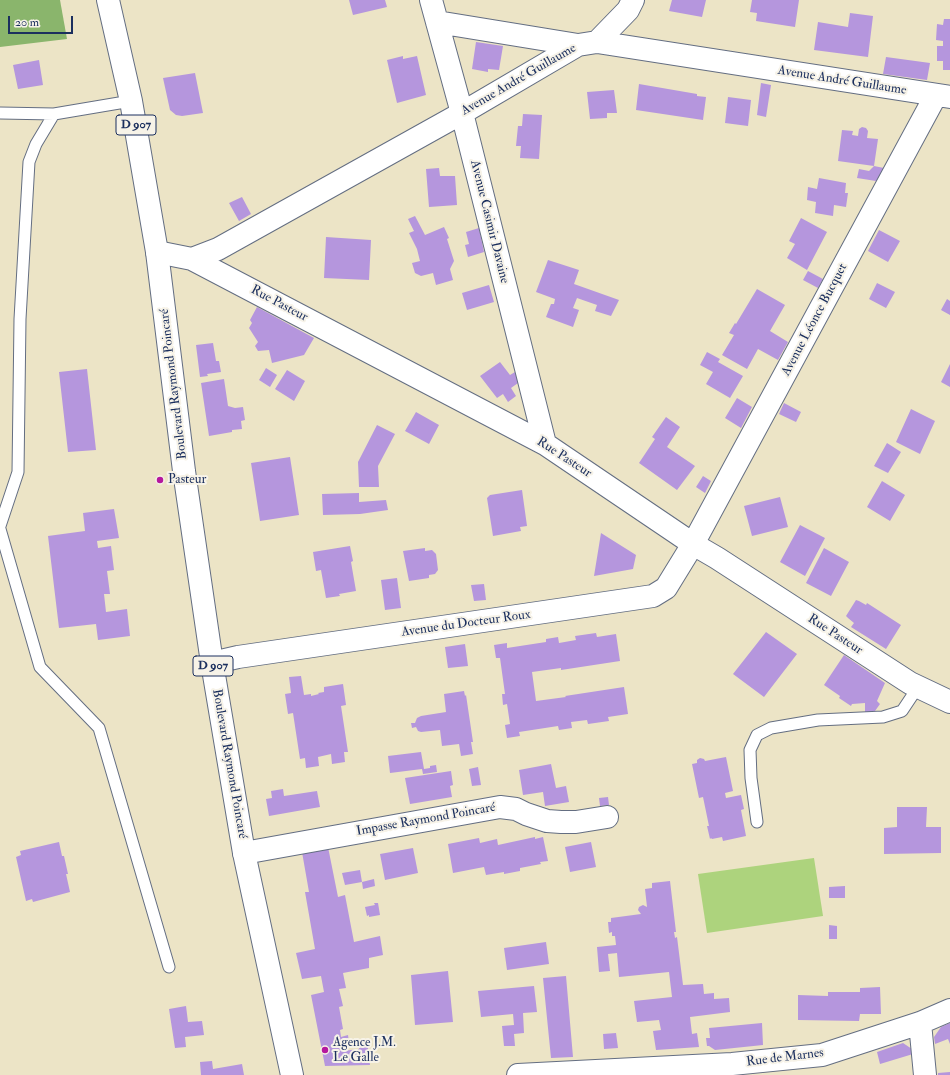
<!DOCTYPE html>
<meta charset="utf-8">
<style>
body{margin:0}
#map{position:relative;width:950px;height:1075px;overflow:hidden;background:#ece4c6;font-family:"IM FELL Double Pica",serif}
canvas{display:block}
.scale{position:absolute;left:8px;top:16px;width:65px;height:18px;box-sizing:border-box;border:2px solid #1b2f5e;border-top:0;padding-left:5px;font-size:12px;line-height:14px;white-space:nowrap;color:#1b2f5e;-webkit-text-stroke:3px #f7f3e8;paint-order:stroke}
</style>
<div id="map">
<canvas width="950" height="1075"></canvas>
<div class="scale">20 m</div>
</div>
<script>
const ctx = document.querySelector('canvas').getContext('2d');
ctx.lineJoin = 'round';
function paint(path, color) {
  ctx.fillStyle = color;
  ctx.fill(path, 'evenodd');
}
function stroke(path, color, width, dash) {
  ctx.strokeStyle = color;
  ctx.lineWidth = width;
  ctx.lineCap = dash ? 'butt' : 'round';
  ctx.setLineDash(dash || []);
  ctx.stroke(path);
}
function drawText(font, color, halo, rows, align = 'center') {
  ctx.font = font + ' "IM FELL Double Pica",serif';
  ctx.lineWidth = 4;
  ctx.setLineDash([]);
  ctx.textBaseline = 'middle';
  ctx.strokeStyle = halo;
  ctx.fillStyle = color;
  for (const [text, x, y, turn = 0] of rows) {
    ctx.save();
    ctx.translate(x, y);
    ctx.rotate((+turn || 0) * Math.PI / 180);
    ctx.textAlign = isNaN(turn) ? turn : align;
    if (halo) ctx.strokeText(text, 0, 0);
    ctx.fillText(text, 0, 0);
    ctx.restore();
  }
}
paint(new Path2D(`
 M814,858L823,916L707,933L698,874Z`), '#add37d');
paint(new Path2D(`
 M0,0H60L67,39L0,47Z`), '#8ab56c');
paint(new Path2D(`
 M349,0H385L387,7L353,15Z
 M672,0H706L702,17L669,11Z
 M752,0H799L795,27L756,21L757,13L750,12Z
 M850,13L873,16L868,57L814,50L818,22L848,27Z
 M944,19H950V70H943V61H937V46H943V41L936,40L937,24L943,25Z
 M476,42L503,46L499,70L488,69V72L472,69Z
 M403,56V59L417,56L426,95L397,103L387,60Z
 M886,57L930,63L927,80L883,74Z
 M39,60L43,85L18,89L13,65Z
 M195,73L203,113L182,116L176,115L170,110L163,78Z
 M761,83L771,85L766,117L757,115Z
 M639,84L697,94V96L706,97L703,120L636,110Z
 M614,90L617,113H607V118L590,119L587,92Z
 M728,97L751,100L748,126L725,123Z
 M523,114L542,115L539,159L520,158L521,146H516L518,126H522Z
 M862,127L866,128L868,131L867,138L878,139L874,166L884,168L876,181L857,178L859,169L869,171L874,166L838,161L842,130L853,131L852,135L858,136L859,129Z
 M439,168L440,176H455L457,205L429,207L426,169Z
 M819,178L846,183L845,193H848L846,207L834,205L833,216L815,213L816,202L807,200L808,187L817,189Z
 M242,197L251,214L239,221L229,203Z
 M415,216L425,235L444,227L449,238L447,239L454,261L450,269L453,280L436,285L433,273L421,276L415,273L412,263L420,261L417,249L409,233L414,231L408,219Z
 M801,218L827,232L807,270L787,258L795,244L789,241Z
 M479,228L484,252L468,257L465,245L469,244L466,232Z
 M879,230L900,241L888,262L868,251Z
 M326,237L371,240L369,280L324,278Z
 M548,260L579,270L574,284L619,300L611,316L595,311L597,305L577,298L573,308L579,310L573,327L546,317L551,304H554L555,299L536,292Z
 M808,271L823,279L818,288L803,280Z
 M877,283L895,292L886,308L869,299Z
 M489,285L494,302L467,310L462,293Z
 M757,289L785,305L770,331L788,342L778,360L758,349L747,369L722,355L734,335L729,333L735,323L736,324Z
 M947,299L950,301V315L941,310Z
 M257,307L314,338L304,355L272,363L269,350L258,351L255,346L258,342L249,328L252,323L250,320Z
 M213,343L216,361H219L221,372L207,374L208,376L200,377L196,345Z
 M707,352L720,359L718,362L743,376L730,398L706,384L713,372L700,365Z
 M500,362L510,375L515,372L518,383L511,388L516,396L508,402L503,394L497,398L480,376Z
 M950,364V387L941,382Z
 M266,368L277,375L270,387L259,380Z
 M87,369L96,450L68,452L59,372Z
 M287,370L305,381L294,401L275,389Z
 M224,379L228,406L235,408L243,407L245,420L241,421L242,429L232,430V432L209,436L201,383Z
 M737,398L752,407L741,428L725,418Z
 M784,403L801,412L796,422L779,414Z
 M911,409L935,421L920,454L896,442Z
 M416,412L439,425L429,444L405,431Z
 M666,417L680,427L667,447L695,466L677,490L639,463L655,439L652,437Z
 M377,425L395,434L378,466L379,487H359L358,462Z
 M887,443L901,452L888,473L874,466Z
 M290,457L299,515L260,521L251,463Z
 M703,476L711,481L705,493L696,487Z
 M882,481L905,495L890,521L867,507Z
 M522,490L527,526L520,527L521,531L493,536L487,498L490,495Z
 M359,493V502L386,500L388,510L360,514L323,515L322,494Z
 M780,497L788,527L752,536L744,506Z
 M114,509L119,538L97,541L98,548L111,546L114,570L107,571L110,594H104L106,612L127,609L130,636L98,640L96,624L59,628L48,536L85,531L83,513Z
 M800,525L825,538L805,576L780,562Z
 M601,533L636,555L633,569L594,576Z
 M350,546L353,561L351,562L356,591L339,594L340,596L326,598L321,570L316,571L313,552Z
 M425,548V551L432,550L436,554L438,570L435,574L429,575V578L409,581L403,551Z
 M824,548L849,562L831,596L806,583Z
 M397,578L401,608L385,610L381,580Z
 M484,584L486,600L474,601L471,585Z
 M856,600L859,601L866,605L867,603L901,625L886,649L851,627L854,623L848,618L846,616Z
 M766,632L797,654L764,697L733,674Z
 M596,633L597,637L616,634L620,661L561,670V668L532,672L536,701L566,697L565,696L624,687L628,714L608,717L609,721L588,724L587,720L571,722L572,728L559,730L558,726L519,732L520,736L507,738L505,725L510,724L507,704L503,705L502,694H505L500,658H496L494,645L507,643V648L546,642V639L558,637L559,643L576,640L575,636Z
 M465,644L468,666L448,668L445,647Z
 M844,655L885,683L877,701L880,704L875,711L865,713V703L852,704L851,706L839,698L840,696L824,685Z
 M301,676L304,695L311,694V696L319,694L318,693L324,692V687L343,684L346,705L341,706L348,752H344L345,762L332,764L331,754L318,757L319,766L306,768L305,758L300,759L293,713L288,714L285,694L291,693L289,677Z
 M464,691L465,696L466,695L473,742H471L473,754L461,756L459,744L442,746L440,730L421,732L418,731L416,727L412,728L411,723H415L417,718L421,716L446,712L444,694Z
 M421,752L424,769L430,768V766L436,765L437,772L423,774L422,769L390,773L388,756Z
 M726,757L733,791L725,793L726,798L741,795L744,809L741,810L746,836L723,841L722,837L712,839L711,838L710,839L707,826H709L703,797L699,798L692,764L697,763V760L700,758L704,759L705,761Z
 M551,764L556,788L566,786L569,802L545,806L543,792L523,795L519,770Z
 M478,767L481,785L472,786L469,769Z
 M451,771L453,785L450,786L452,797L410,804L405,778Z
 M283,789L284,796L317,791L320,807L269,816L266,799L272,798L271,791Z
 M608,797L609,805L600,806L599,798Z
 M897,807H927L926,827H941V853L884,854V828L897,827Z
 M535,837V839L543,837L548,861L540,862L541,864L520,868V871L504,874V872L486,875L484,867L453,873L448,844L479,838L480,843L497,839L498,845Z
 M59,842L62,856H64L68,874H66L70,892L33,902L32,899L26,901L16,857L21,855L20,851Z
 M591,842L596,867L570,872L565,847Z
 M328,847L338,897L345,895L354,942L380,936L383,955L369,958V968L343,973L346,988L339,989L343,1006L339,1007L343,1029L340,1030L341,1037L348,1035L349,1043L342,1044L343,1051L359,1049L358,1041L367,1040L370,1065L325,1066L311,995L324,992L321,976L302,979L296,953L315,949L305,892H309L302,852Z
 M413,848L418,873L385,880L380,854Z
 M360,870L362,882L345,885L342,873Z
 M374,879L375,886L363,889L362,882Z
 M670,881L676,932H674L675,938L677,937L683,985L703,984L704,994L714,993V999L729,998L730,1012L690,1017L692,1034L697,1033L699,1047L656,1050L653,1031L661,1030L659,1020L637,1022L634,1001L672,997L669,972L619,977L617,953L608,954L610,971L599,972L597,947L616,945L615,936H612V932L609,933L608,922H611V918L641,914L638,910L639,907L643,905L647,907L645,889L652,888V883Z
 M845,886V898H829V887Z
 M374,903H378L380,915L369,917V915L367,916L365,907L375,905Z
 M829,925L837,926V939H829Z
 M546,942L549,964L507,970L504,948Z
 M448,971L453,1022L415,1025L411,975Z
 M566,976L573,1057L551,1058L543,978Z
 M534,986L537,1012L523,1013L524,1033L514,1034L515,1046H504L502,1026L514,1025L513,1014L481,1017L478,991Z
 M880,987L881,1014H860L859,1021L798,1020V995L828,996V992H860V988Z
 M186,1006L188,1022L202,1021L204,1035L185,1037L186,1047L175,1048L169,1009Z
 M762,1023L763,1045L715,1050L709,1046H707L706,1038H710L709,1028Z
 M950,1023V1044L948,1039L935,1044L934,1037L941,1027Z
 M616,1033L618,1048L604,1049L603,1034Z
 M903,1043L912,1049L913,1054L880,1064L877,1052Z
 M212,1061L213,1069L242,1064L244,1075H201L200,1062Z
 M950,1072V1075H938V1073Z`), '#b596dd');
const service = new Path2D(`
 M0,113L54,114L131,101
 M0,526L18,472L20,319L29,162L36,144L54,114
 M0,529L40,667L99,728L169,967
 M757,822L751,778L750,750L757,735L771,728L818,720L883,717L902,711L918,687`);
const minor = new Path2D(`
 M431,0L462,113L545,444
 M437,22L578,45
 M597,42L628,10L633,0
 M157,252L192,259L545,444L693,544L717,558L910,683L950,702
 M192,259L218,249L462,113L578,45L597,42L950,97
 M212,663L238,657L653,596L666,588L693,544L936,95
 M244,853L500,807L516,809L526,814L547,821L561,822H576L607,817
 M920,1023L925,1075
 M518,1075L732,1064L822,1055L920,1023L950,1010`);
const primary = new Path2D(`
 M108,0L131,101L157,252L184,471L212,663L244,853L292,1075`);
stroke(service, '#646e82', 13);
stroke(minor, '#646e82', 24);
stroke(primary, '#646e82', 24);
stroke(service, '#fff', 11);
stroke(minor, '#fff', 22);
stroke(primary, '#fff', 22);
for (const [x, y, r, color] of [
 [160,480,4,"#b5179e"],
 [325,1050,4,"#b5179e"]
]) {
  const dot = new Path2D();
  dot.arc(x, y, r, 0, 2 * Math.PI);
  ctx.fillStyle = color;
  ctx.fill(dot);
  stroke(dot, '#f7f3e8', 1.5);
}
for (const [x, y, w] of [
 [136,125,40],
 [213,666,40]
]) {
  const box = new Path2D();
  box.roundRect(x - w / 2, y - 10, w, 20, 3);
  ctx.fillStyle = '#f7f3e8';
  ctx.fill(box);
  stroke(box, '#1b2f5e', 1);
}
drawText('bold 12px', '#1b2f5e', null, [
 ["D 907",136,125],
 ["D 907",213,666]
]);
drawText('13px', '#1b2f5e', '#f7f3e8', [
 ["Avenue André Guillaume",519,80,-30],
 ["Avenue André Guillaume",842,81,9],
 ["Avenue Casimir Davaine",489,222,76],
 ["Rue Pasteur",279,304,28],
 ["Avenue Léonce Bucquet",815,320,-62],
 ["Boulevard Raymond Poincaré",174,384,-97],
 ["Rue Pasteur",564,458,33],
 ["Avenue du Docteur Roux",466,624,-8],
 ["Rue Pasteur",835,635,33],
 ["Boulevard Raymond Poincaré",229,764,80],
 ["Impasse Raymond Poincaré",426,820,-10],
 ["Rue de Marnes",785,1058,-7]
]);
drawText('13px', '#1b2f5e', '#f7f3e8', [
 ["Pasteur",168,480],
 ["Agence J.M.",333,1043],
 ["Le Galle",333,1058]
], 'left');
</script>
